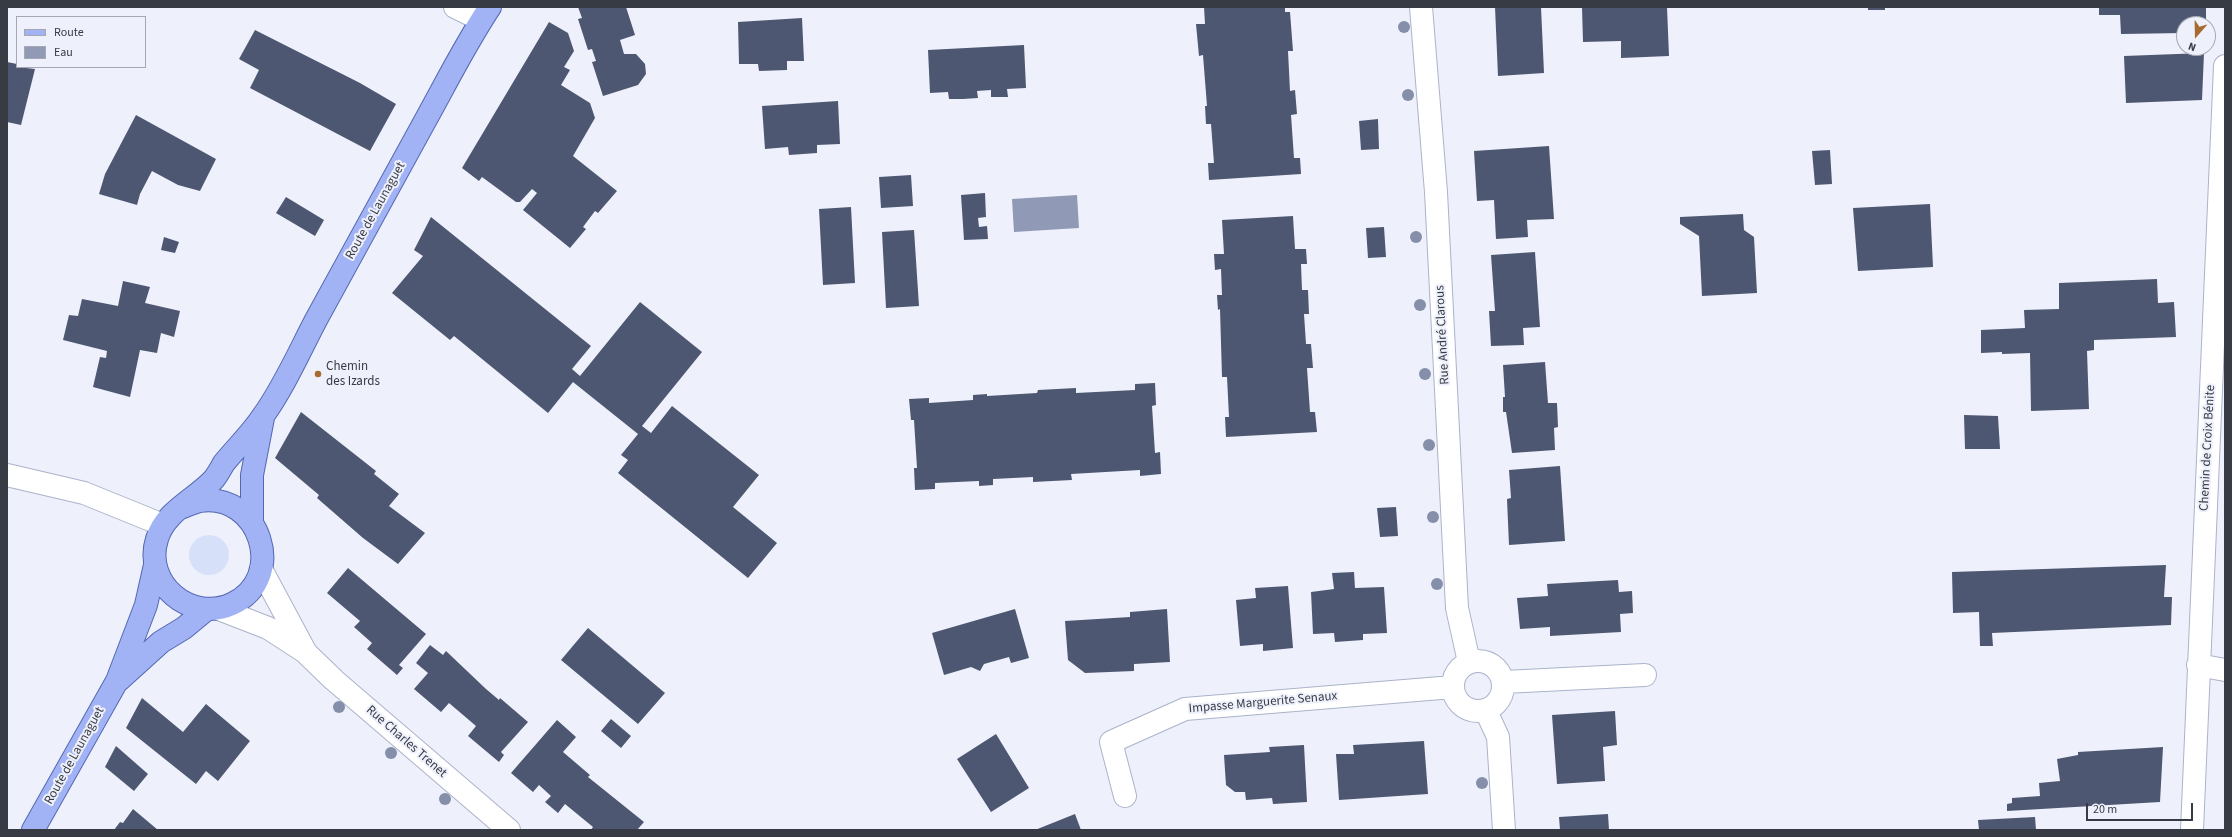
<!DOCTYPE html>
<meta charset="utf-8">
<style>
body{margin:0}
#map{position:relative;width:2232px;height:837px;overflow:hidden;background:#eef1fb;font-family:"Source Sans 3",sans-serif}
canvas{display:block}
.frame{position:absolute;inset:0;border:8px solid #373b44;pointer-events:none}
.legend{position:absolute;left:16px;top:16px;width:130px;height:52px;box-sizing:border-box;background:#eef1fb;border:1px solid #a5a8b2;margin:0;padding:5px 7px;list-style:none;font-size:12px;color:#373b44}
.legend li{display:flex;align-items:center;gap:8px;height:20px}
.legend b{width:20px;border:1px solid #a5a8b2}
.north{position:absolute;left:2176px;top:16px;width:40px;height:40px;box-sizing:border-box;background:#eef1fb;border:1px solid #a5a8b2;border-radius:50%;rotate:200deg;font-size:11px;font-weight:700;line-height:16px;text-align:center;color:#373b44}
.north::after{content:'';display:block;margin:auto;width:14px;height:18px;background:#a96a31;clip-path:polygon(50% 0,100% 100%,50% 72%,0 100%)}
.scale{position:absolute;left:2086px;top:803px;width:107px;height:18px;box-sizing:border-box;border:2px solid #373b44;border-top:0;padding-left:5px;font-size:12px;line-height:14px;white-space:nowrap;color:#373b44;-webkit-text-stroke:3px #eef1fb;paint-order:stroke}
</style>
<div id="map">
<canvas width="2232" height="837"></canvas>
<div class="frame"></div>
<ul class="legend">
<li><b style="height:5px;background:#a1b3f4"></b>Route</li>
<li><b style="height:11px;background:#909ab7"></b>Eau</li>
</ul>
<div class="north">N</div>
<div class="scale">20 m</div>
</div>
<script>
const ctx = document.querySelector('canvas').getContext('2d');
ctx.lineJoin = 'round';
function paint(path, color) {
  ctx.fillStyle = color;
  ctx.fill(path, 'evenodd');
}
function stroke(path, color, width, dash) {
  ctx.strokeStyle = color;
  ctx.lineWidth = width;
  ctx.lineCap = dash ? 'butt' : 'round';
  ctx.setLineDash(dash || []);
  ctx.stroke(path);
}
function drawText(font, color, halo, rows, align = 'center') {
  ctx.font = font + ' "Source Sans 3",sans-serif';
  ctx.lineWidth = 4;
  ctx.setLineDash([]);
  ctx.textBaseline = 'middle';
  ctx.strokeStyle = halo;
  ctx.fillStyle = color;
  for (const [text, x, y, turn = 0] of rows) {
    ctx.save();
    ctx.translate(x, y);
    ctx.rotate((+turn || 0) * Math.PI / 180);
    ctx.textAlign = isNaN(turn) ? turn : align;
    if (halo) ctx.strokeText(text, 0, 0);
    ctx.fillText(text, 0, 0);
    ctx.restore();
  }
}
paint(new Path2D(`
 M189 555a20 20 0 1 1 40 0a20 20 0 1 1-40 0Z`), '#d7e0f9');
paint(new Path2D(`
 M1077,195L1079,228L1014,232L1012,199Z`), '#909ab7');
paint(new Path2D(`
 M578,7H626L635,35L620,40L624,54H636L645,64L646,74L638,85L603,96L592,62L596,61L592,49L588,50L578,19L582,18Z
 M1204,7H1285V12H1290L1293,51H1288L1290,91L1295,90L1297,114L1291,115L1294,158H1300L1301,174L1209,180L1208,163H1214L1211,124H1206L1205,106H1207L1203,55L1199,56L1196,24H1205Z
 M1495,7H1541L1544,73L1498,76Z
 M1582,7H1667L1669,56L1621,58V41L1583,42Z
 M1868,7H1885V10H1868Z
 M2099,7H2206V24H2184V33L2121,34L2120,15H2099Z
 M802,18L804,61H787V70L759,71L758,64H739L738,22Z
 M549,22L568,33L574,51L564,67L570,70L561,85L590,103L595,118L573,156L617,191L598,213L595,211L583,227L586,229L570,248L523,210L537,193L532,189L520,202H516L482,177L479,181L462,168Z
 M255,30L360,83L396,104L370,151L250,88L259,70L239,59Z
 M1024,45L1026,88L1007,89L1008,97H991V90L977,91L978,98L963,99H949L948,92L930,93L928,50Z
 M2204,53L2202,100L2126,103L2124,56Z
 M7,62L17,64V67L35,69L21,125L7,122Z
 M838,101L840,144L817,145V153L789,155L788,147L765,149L762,106Z
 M136,115L216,159L200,191L178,185L152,171L140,194L137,205L99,194L105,174Z
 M1378,119L1379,149L1361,150L1359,121Z
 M1549,146L1554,219L1527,220L1528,237L1496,239L1494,200L1477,201L1474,151Z
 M1830,150L1832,184L1815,185L1812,151Z
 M911,175L913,206L881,208L879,177Z
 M985,193L986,217L978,218L979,227L987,226L988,239L964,240L961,195Z
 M286,197L324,220L315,236L276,213Z
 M1930,204L1933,267L1858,271L1853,208Z
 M851,207L855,283L823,285L819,209Z
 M1743,214L1744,230L1754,237L1757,293L1702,296L1699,236L1680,224V217Z
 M1293,216L1295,249H1306L1307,264H1301L1302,290H1308L1309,314H1304L1306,344H1311L1313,368H1307L1310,412H1315L1317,432L1226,437L1225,417H1229L1227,377H1222L1220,309L1218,310L1217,295H1222L1221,269L1215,270L1214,254H1224L1222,220Z
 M431,217L591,346L572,369L580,376L640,302L702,352L642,426L651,433L672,406L759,475L733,507L777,543L748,578L618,473L628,460L621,455L638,434L573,382L548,413L454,336L450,340L392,293L423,256L414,250Z
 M1384,227L1386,257L1368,258L1366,228Z
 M914,230L919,306L886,308L882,232Z
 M164,237L179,242L175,253L161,250Z
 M1535,252L1540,327L1523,328L1524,345L1491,346L1489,311H1495L1491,255Z
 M2157,279L2158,303L2174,302L2176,337L2094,340V350L2087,351L2089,409L2031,411L2030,353L2002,354V352L1981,353V330L2025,328L2024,310L2059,309V283Z
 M123,281L150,287L145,303L180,311L174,337L161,333L157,353L140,350L130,397L93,387L100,357L106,358L107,351L63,340L69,315L78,316L82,299L118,306Z
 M1545,362L1548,403H1557L1558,427L1554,428L1555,450L1512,453L1506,412H1503V397H1505L1503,365Z
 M1155,383L1156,405L1152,406L1155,453L1160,452L1161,474L1140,476V470L1071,474L1072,480L1033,482V477L993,479V485L979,486V481L935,483V489L915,490L914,468H917L914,420H911L909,399L929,398V403L973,400V395L987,394V396L1037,393L1038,390L1076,388V393L1135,390V384Z
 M301,412L376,471L374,474L399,494L389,506L425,533L398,564L363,538L317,498L319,495L275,458Z
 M1964,415L1998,416L2000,449H1965Z
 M1560,466L1565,541L1509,545L1507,499L1511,498L1509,470Z
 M1396,507L1398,536L1380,537L1377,508Z
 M2166,565L2164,597H2172L2171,625L1992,633L1993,646H1980L1979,612L1953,613L1952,572Z
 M348,568L426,634L399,665L403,668L397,675L367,649L372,643L354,627L360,621L327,593Z
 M1354,572L1355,588L1384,587L1387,633L1363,634V640L1335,642L1334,633L1313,634L1311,592L1334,589L1332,573Z
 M1618,580L1619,592L1632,591L1633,613L1620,614L1621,632L1550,636V627L1520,629L1517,598L1548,596L1547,584Z
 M1288,586L1293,648L1263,651V644L1240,646L1236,600L1256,598L1255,588Z
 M1015,609L1029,658L1011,663L1009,657L984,664L980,671L971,667L944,675L932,633Z
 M1167,609L1170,662L1134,664V671L1085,673L1068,660L1065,621L1130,617V612Z
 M588,628L665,693L638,724L561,660Z
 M430,645L443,655L446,651L486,689L499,700L500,698L528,722L501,752L504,755L499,762L468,736L476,726L449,703L441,712L414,689L428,673L416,663Z
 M142,698L183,732L206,704L250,741L218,781L206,771L196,784L126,728Z
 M1615,711L1617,745L1603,747L1605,781L1557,784L1552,715Z
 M611,719L631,736L621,748L601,731Z
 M557,720L576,737L563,752L590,775L588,777L644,822L637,830H591L593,827L565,804L558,813L545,802L551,796L539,785L533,792L511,773Z
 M996,734L1029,788L991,812L957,759Z
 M1424,741L1428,794L1339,800L1336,754H1354L1353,745Z
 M1304,745L1307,802L1273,804L1272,798L1246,800L1245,792H1235L1226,785L1224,755L1270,752L1269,747Z
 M116,746L148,774L134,791L105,767Z
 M2163,747L2160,802L2007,811V804L2012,803V798L2040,796L2039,783L2060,781L2057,759L2078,755V752Z
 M133,809L158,830H114L120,822L123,823Z
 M1075,814L1081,830H1035Z
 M1608,814L1609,830H1560L1559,817Z
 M2035,817L2036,830H1979L1978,820Z`), '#4e5772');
const minor = new Path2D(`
 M455,7L481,20
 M1421,7L1436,192L1457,608L1469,662
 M7,475L84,493L163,525
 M261,569L305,651
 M219,609L268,628L305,652L334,680L509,830
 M1453 686a25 25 0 1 1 50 0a25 25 0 1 1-50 0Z
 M2198,665L2225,670
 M1504,682L1645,675
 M1486,711L1498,737L1504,830
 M1125,796L1111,742L1185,709L1453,687
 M2192,830L2225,66`);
const major = new Path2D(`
 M183,507C188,505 195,502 200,501C260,492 288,578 232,604C190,623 143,583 157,539C165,511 196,499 214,479C218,474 221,468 224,463C237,447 252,433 263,416C284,387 300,350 317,318C353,252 389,187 425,121C446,83 466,43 490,7
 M252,522V475L263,418
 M119,680L161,642L184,628L207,609
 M33,830L117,681L146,605L155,565`);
stroke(minor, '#abb3ca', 24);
stroke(major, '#5468b2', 24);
stroke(minor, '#fff', 22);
stroke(major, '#a1b3f4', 22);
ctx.fillStyle = '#868faa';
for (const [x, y] of [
 [1404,27],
 [1408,95],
 [1416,237],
 [1420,305],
 [1425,374],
 [1429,445],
 [1433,517],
 [1437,584],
 [339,707],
 [391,753],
 [1482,783],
 [445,799]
]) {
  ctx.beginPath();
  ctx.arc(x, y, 6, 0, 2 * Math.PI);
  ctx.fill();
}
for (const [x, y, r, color] of [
 [318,374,4,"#a96a31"]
]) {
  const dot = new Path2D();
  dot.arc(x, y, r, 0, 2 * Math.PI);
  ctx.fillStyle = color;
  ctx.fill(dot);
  stroke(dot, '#eef1fb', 1.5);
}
drawText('13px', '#373b44', '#eef1fb', [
 ["Route de Launaguet",376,211,-61],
 ["Rue André Clarous",1443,335,-93],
 ["Chemin de Croix Bénite",2208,448,-87],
 ["Impasse Marguerite Senaux",1263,703,-5],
 ["Rue Charles Trenet",406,742,41],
 ["Route de Launaguet",75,756,-61]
]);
drawText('13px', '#373b44', '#eef1fb', [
 ["Chemin",326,367],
 ["des Izards",326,382]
], 'left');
</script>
